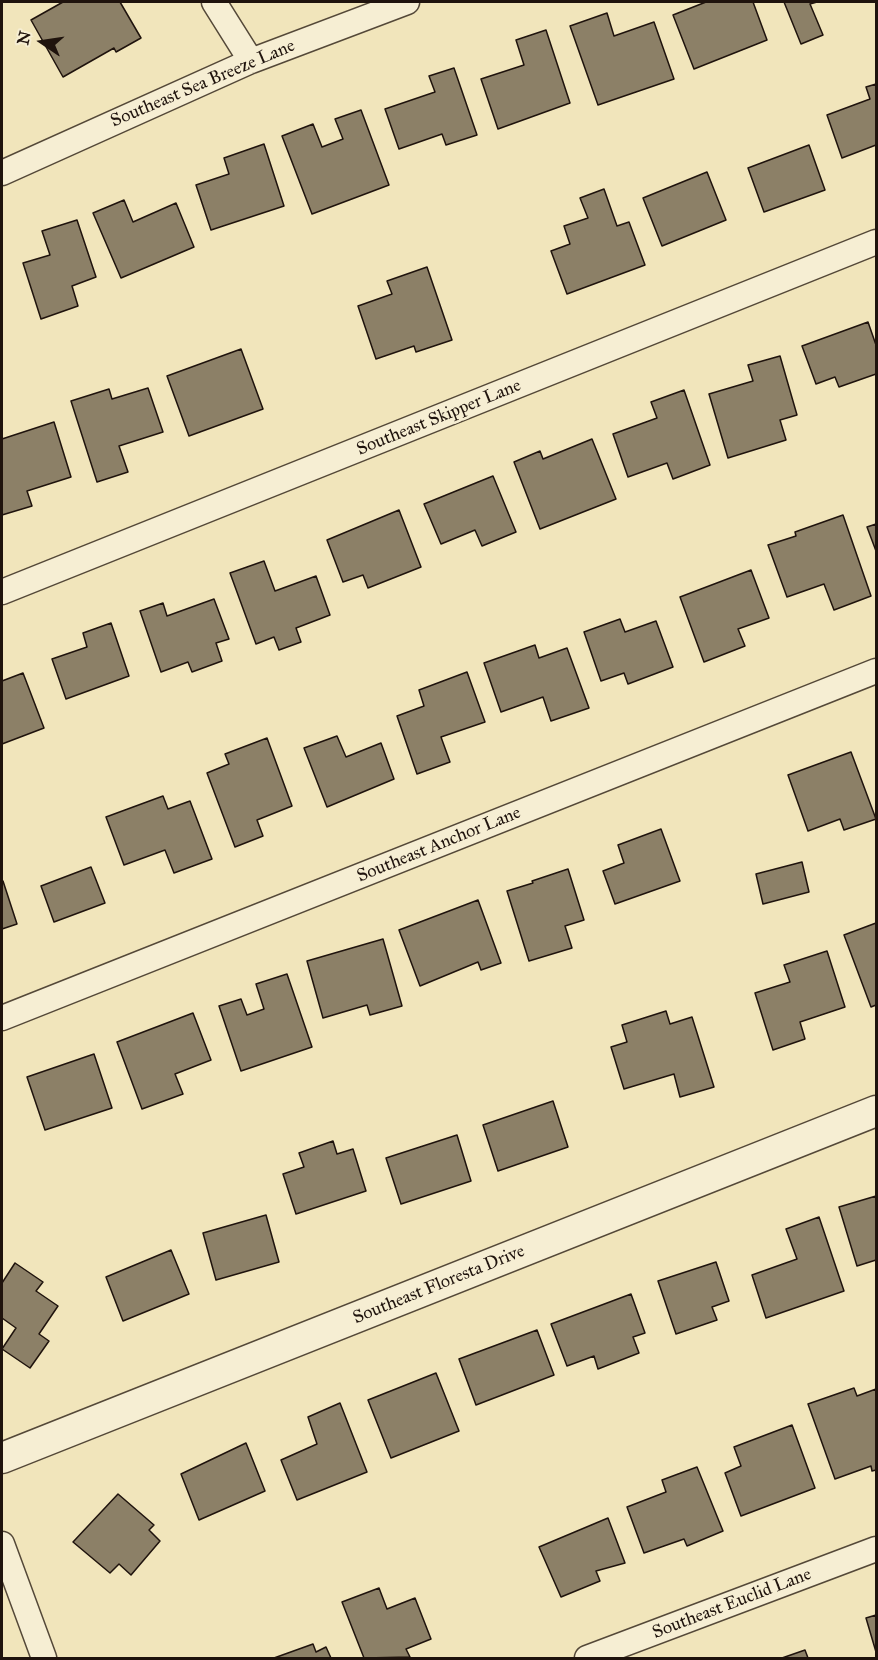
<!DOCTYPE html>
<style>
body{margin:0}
#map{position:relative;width:878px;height:1660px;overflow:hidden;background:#f1e5bb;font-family:"IM FELL Great Primer",serif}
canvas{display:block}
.frame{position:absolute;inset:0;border:3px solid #1f130d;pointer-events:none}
.north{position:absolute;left:12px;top:12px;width:60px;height:60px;-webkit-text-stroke:4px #f6eed3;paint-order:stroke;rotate:283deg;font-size:16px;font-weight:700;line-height:24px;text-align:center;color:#1f130d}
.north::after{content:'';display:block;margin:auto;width:21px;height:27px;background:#1f130d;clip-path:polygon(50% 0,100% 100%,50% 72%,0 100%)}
</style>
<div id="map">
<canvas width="878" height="1660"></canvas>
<div class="frame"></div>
<div class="north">N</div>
</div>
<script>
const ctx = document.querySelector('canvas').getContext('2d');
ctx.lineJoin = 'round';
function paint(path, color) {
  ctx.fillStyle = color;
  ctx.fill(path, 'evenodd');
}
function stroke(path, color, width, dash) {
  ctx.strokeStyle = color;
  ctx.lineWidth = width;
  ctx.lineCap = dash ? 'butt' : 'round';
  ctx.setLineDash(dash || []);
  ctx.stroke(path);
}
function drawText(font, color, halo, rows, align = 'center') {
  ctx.font = font + ' "IM FELL Great Primer",serif';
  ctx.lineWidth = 5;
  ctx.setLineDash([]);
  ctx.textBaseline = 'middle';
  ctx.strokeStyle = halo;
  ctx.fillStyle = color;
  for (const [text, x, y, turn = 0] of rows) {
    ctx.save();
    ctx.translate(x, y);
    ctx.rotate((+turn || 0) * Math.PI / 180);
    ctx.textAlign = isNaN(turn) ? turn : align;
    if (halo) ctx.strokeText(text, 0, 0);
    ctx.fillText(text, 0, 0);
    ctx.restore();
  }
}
const building = new Path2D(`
 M63,2H120L141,38L116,52L114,48L63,77L31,20Z
 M706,2H753L767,40L694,69L673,15Z
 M784,2H817L810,4L823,35L801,44Z
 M607,13L614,36L654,22L674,79L598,105L570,26Z
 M546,30L570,103L498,129L481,79L524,65L516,40Z
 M454,68L477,135L446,145L442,134L399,149L385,109L435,92L429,76Z
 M876,84V145L842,158L827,115L870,99L866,87Z
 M361,110L389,185L312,214L282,136L313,124L322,147L343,139L335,119Z
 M264,144L284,206L211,230L196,185L229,174L224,158Z
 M809,145L825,190L764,212L748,168Z
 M707,172L726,220L662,246L643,198Z
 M604,189L617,226L629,222L645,265L567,294L551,251L570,244L564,226L588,218L580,198Z
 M124,200L133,222L176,203L194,247L121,278L93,213Z
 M77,220L96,277L72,286L78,306L41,319L23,263L50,255L42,231Z
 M427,267L452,340L416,352L414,346L376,359L358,306L392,294L387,281Z
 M868,322L876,345V374L839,387L835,377L816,384L802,346Z
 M241,349L263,409L189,436L167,376Z
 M780,356L797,415L780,420L786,440L728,458L709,394L753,381L748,365Z
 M148,388L163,432L119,446L128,472L97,482L71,401L109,389L112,399Z
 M684,390L710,465L673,479L667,463L628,477L613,434L657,418L651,402Z
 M54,422L71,477L27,491L32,506L2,515V439Z
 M592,439L616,499L540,529L514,462L540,451L543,459Z
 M493,476L516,532L482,546L475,530L441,544L424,504Z
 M399,510L421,567L368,588L363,575L343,582L327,540Z
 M843,515L871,596L834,610L824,584L787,597L768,545L796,536L795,532Z
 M876,524V551L867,527Z
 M264,561L275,591L316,576L330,615L296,628L301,642L279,650L274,637L256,644L230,573Z
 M751,570L769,618L738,629L745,646L704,662L680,597Z
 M214,599L229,639L216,643L222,661L192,672L188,662L161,672L140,611L163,603L167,616Z
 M620,619L625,632L656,621L673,667L628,684L624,673L601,681L584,632Z
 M111,623L129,676L66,699L52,659L87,647L83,633Z
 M535,645L539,658L567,648L589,708L551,721L543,697L501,712L484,663Z
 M467,672L485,722L441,737L450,762L417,774L397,716L424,706L419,690Z
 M23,673L44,728L2,744V681Z
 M337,736L346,757L381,743L394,779L327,807L304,748Z
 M267,738L292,806L257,820L263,836L235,847L207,773L229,764L225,754Z
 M851,752L876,819L844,830L840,819L808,831L788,775Z
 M163,796L168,809L190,801L212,859L174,873L165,850L124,865L106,817Z
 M661,829L680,881L615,904L603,871L624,863L618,845Z
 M802,862L809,892L763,904L756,874Z
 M91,867L105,903L54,922L41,886Z
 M568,869L584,920L565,926L572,948L529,961L507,891L533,883L532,881Z
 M3,881L17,924L2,929V882Z
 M478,900L501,963L481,970L478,962L420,986L399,930Z
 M876,923V1005L871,1007L844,935Z
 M383,939L402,1006L370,1015L367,1005L323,1018L307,961Z
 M827,951L845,1007L800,1022L805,1039L773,1050L755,993L790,982L784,965Z
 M287,974L312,1047L241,1071L219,1006L241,999L247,1015L264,1009L256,984Z
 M666,1011L670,1024L692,1017L714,1087L680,1097L674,1074L624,1089L611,1047L627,1042L622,1025Z
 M193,1013L211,1060L175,1074L183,1094L142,1109L117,1042Z
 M94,1054L112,1108L45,1130L27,1077Z
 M553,1101L568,1147L498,1171L483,1125Z
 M457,1135L471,1181L401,1204L386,1158Z
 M333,1141L337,1154L353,1149L366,1191L296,1214L283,1174L304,1167L299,1153Z
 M876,1196V1260L857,1266L839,1207Z
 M266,1215L279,1262L216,1280L203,1233Z
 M819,1217L844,1291L766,1318L752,1275L797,1259L786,1229Z
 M171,1250L189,1294L123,1321L106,1277Z
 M716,1262L729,1301L712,1307L717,1320L676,1334L658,1281Z
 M15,1263L43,1282L36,1291L58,1306L39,1334L49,1341L30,1368L2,1349L16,1328L2,1318V1283Z
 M631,1294L645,1333L633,1337L639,1353L598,1369L594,1356L567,1366L551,1324Z
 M537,1330L554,1375L476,1405L459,1359Z
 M436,1373L459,1431L391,1458L368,1400Z
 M854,1388L857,1396L876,1389V1470L872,1471L871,1466L835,1479L808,1404Z
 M340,1403L367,1472L297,1500L281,1460L317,1444L308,1417Z
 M792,1425L815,1488L741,1516L725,1473L741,1466L734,1447Z
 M246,1443L265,1491L199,1520L181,1474Z
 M697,1467L723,1531L687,1546L684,1539L644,1553L627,1507L666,1492L662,1480Z
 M118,1494L154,1525L149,1530L160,1541L131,1575L119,1564L110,1573L73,1542Z
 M608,1518L625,1563L596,1571L600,1581L561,1597L539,1547Z
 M379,1588L387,1609L415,1598L431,1639L406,1649L410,1657L364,1658L342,1602Z
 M876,1615V1652L866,1618Z
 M313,1644L316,1652L326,1647L331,1658H274Z
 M805,1650L808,1658H782Z`);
paint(building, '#8c8067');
stroke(building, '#1f130d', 1.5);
const minor = new Path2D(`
 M214,2L251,61
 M2,173L251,61L407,2
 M2,592L876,242
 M2,1018L876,671
 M2,1544L44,1658
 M587,1658L876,1549`);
const tertiary = new Path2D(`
 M2,1458L876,1111`);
stroke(minor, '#544838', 27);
stroke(tertiary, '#544838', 33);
stroke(minor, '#f6eed3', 24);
stroke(tertiary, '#f6eed3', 30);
drawText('18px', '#1f130d', '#f6eed3', [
 ["Southeast Sea Breeze Lane",203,84,-23],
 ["Southeast Skipper Lane",439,418,-22],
 ["Southeast Anchor Lane",439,845,-22],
 ["Southeast Floresta Drive",439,1285,-22],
 ["Southeast Euclid Lane",732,1604,-21]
]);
</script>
